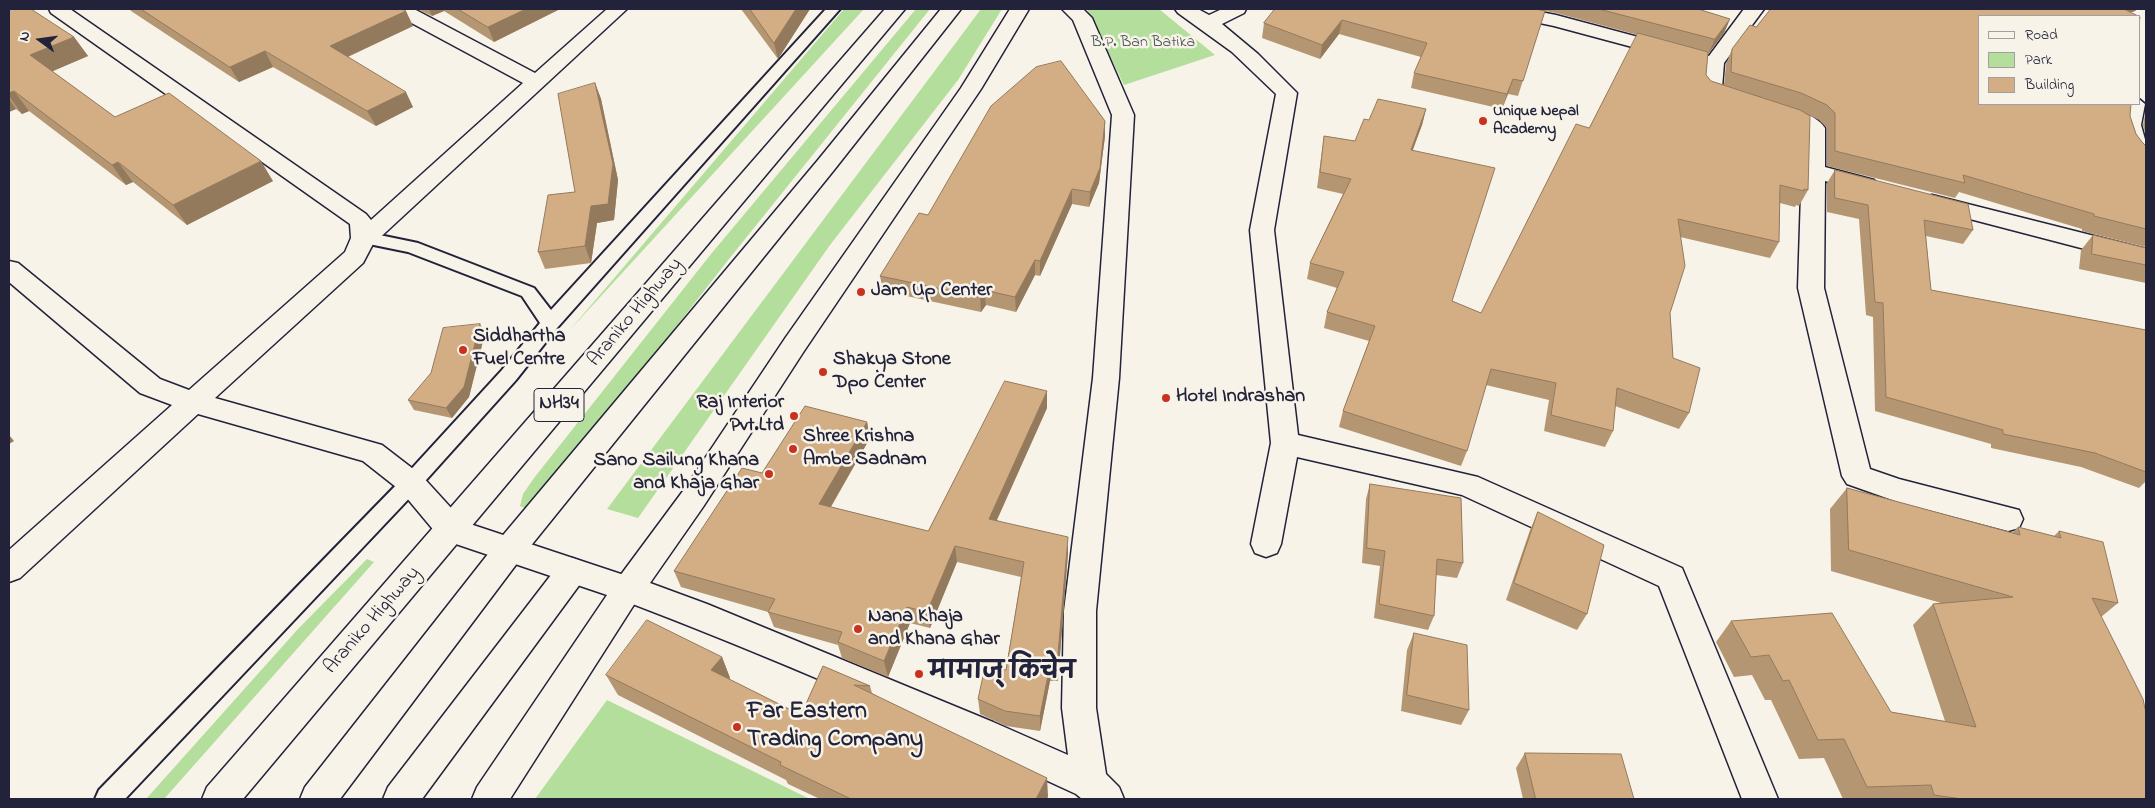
<!DOCTYPE html>
<meta charset="utf-8">
<style>
body{margin:0}
#map{position:relative;width:2155px;height:808px;overflow:hidden;background:#f7f3e8;font-family:"Indie Flower",sans-serif}
canvas{display:block}
.frame{position:absolute;inset:0;border:10px solid #22223b;pointer-events:none}
.legend{position:absolute;left:1978px;top:15px;width:162px;height:90px;box-sizing:border-box;background:#f7f3e8;border:1px solid #a29fa3;margin:0;padding:6px 9px;list-style:none;font-size:15px;color:#22223b}
.legend li{display:flex;align-items:center;gap:10px;height:25px}
.legend b{width:25px;border:1px solid #a29fa3}
.north{position:absolute;left:15px;top:15px;width:50px;height:50px;-webkit-text-stroke:4px #f7f3e8;paint-order:stroke;rotate:284deg;font-size:14px;font-weight:700;line-height:20px;text-align:center;color:#22223b}
.north::after{content:'';display:block;margin:auto;width:18px;height:22px;background:#22223b;clip-path:polygon(50% 0,100% 100%,50% 72%,0 100%)}
</style>
<div id="map">
<canvas width="2155" height="808"></canvas>
<div class="frame"></div>
<ul class="legend">
<li><b style="height:6px;background:#f7f3e8"></b>Road</li>
<li><b style="height:14px;background:#b4de9b"></b>Park</li>
<li><b style="height:14px;background:#d3ae85"></b>Building</li>
</ul>
<div class="north">N</div>
</div>
<script>
const ctx = document.querySelector('canvas').getContext('2d');
ctx.lineJoin = 'round';
function paint(path, color) {
  ctx.fillStyle = color;
  ctx.fill(path, 'evenodd');
}
function stroke(path, color, width, dash) {
  ctx.strokeStyle = color;
  ctx.lineWidth = width;
  ctx.lineCap = dash ? 'butt' : 'round';
  ctx.setLineDash(dash || []);
  ctx.stroke(path);
}
function drawText(font, color, halo, rows, align = 'center') {
  ctx.font = font + ' "Indie Flower","Playpen Sans Deva",sans-serif';
  ctx.lineWidth = 5;
  ctx.setLineDash([]);
  ctx.textBaseline = 'middle';
  ctx.strokeStyle = halo;
  ctx.fillStyle = color;
  for (const [text, x, y, turn = 0] of rows) {
    ctx.save();
    ctx.translate(x, y);
    ctx.rotate((+turn || 0) * Math.PI / 180);
    ctx.textAlign = isNaN(turn) ? turn : align;
    if (halo) ctx.strokeText(text, 0, 0);
    ctx.fillText(text, 0, 0);
    ctx.restore();
  }
}
paint(new Path2D(`
 M844,9H864L569,331Z
 M916,9H930L729,259L532,511L520,506L523,494L534,478L711,254Z
 M981,9H1002L958,80L830,245L638,518L607,509Z
 M1087,9H1159L1215,55L1124,85Z
 M367,559L374,562L164,799H146L298,629Z
 M607,700L810,799H535Z`), '#b4de9b');
const lane = new Path2D(`
 M826,9H840L557,328L516,380L418,489L125,799H95L99,790L404,477L502,370L540,323L522,296L408,252L359,242L356,238L359,234L365,232L418,243L534,288L551,310Z`);
const street = new Path2D(`
 M49,9H70L366,214L371,220L523,83L393,13L391,9H414L535,73L607,9H627L373,244L363,263L215,398L382,445L421,475L463,521L467,530L463,539L452,542L441,539L401,491L363,461L198,414L20,578L9,582V550L172,405L140,393L9,282V261L18,263L160,379L189,390L345,252L351,238L350,224L51,13Z
 M1010,9H1029L981,89L804,351L703,507L650,583L707,604L993,722L1068,755L1062,708L1064,611L1093,378L1112,115L1073,20L1062,9H1083L1092,18L1134,115L1119,378L1096,611V708L1106,774L1119,787L1124,799H1082L1076,794C926,724 773,657 617,598L612,589L617,580L683,491L786,337L961,88Z
 M1175,9H1198L1209,15L1222,9H1246L1244,13L1222,24L1258,54L1297,93L1274,230L1298,435L1478,477L1682,568L1778,799H1742L1659,586L1462,495L1297,457L1281,544L1277,553L1266,557L1255,553L1251,544L1271,443L1250,230L1276,94L1232,52L1178,13Z
 M1489,9H1525L1556,15L1709,56L1744,9H1764L1724,63L1722,88L1743,95L1747,99L1743,103L1736,105L1704,95L1701,91L1703,66L1554,26L1492,13Z
 M2139,99L2145,104L2141,125L2146,143V165C2122,159 2115,124 2124,104H2139Z
 M1775,105C1792,109 1815,113 1825,128V167L1874,180L1877,185L1874,190L1866,192L1825,181L1824,288L1870,469L1899,479L2019,510L2023,519L2019,528L2008,531L1898,502L1847,484L1842,476L1798,288L1803,131C1793,124 1769,118 1764,111L1767,106Z
 M1932,195L2146,249V265L1924,207L1920,202L1924,197Z
 M572,558L583,562L587,571L583,580L422,799H383L388,787L561,562Z`);
const secondary = new Path2D(`
 M452,518L639,580L644,589L510,799H472L477,787L607,595L441,539L437,530L441,521Z`);
const highway = new Path2D(`
 M885,9H905L243,799H202L207,787Z
 M941,9H961L834,170L521,558L340,799H300L305,787L499,540L818,160Z`);
stroke(lane, '#22223b', 4);
stroke(street, '#22223b', 3);
stroke(secondary, '#22223b', 3);
stroke(highway, '#22223b', 3);
paint(lane, '#f7f3e8');
paint(street, '#f7f3e8');
paint(secondary, '#f7f3e8');
paint(highway, '#f7f3e8');
paint(new Path2D(`
 M9,9L74,37L88,56L52,71L115,117L273,181L187,225L133,182L126,185L29,111L22,114L16,109L9,112Z
 M130,9H402L413,26L348,57L413,107L376,126L273,67L239,82L131,11Z
 M417,9H560L494,42L444,11L432,16Z
 M741,9H810L778,59Z
 M1275,9H1698L1730,19L1724,33L1708,54L1706,75L1711,81L1724,85L1726,64L1732,49L1756,27L1771,9H2137L2135,11L2132,12L1979,16L2130,116L2136,134L2142,142L2146,146V247L2082,231V229L1959,192L1955,198L1827,166V128L1819,120L1805,113L1808,190L1799,206L1796,205L1795,207L1780,203L1779,242L1770,258L1680,237L1670,313L1673,358L1689,413L1679,429L1615,406L1613,431L1605,447L1544,431L1549,400L1486,385L1467,451L1461,466L1339,427L1343,411L1369,341L1324,328L1327,312L1337,288L1307,279L1310,263L1343,194L1317,188L1324,136L1355,141L1369,120L1426,109L1422,125L1412,150L1452,301L1481,313L1589,128L1638,35L1556,13L1545,11L1518,96L1508,94L1502,109L1411,88L1414,73L1421,57L1339,34L1320,59L1262,38L1264,23Z
 M595,83L601,99L618,180L614,220L597,223L591,263L545,269L538,252L575,192Z
 M2146,109V137L2143,125Z
 M1105,121V136L1099,183L1089,207L1072,204L1040,276L1035,275L1016,312L986,305L981,312L883,291L880,276L928,215Z
 M1835,170L1973,230L1963,244L1926,236L1931,290L2146,330V481L2139,488L2081,467L1991,448V444L1875,411L1873,317L1866,315L1859,219L1827,212V183Z
 M2093,235L2146,248V283L2079,269L2081,250Z
 M485,333L469,397L452,418L414,410L408,400Z
 M1047,408L997,520L1068,553L1058,681H1050L1040,731L1006,726L980,714L978,699L1006,670L1021,577L957,562L930,628L910,623L888,677L842,658L838,645L774,627L768,612L681,587L674,571L762,473L867,422L870,438L831,507L928,531Z
 M1370,484L1463,563L1457,578L1436,575L1434,616L1428,630L1374,618L1380,566L1362,563L1366,499Z
 M1847,488L2012,533L2018,527L2054,536L2059,531L2118,603L2101,617L2146,799H1843L1824,758L1799,759L1771,700H1765L1752,675L1734,677L1716,642L1731,621L1891,712L1945,721L1913,625L1933,604L1941,603L1831,571L1830,509Z
 M1538,512L1587,614L1577,630L1506,600L1530,530Z
 M1414,633L1469,710L1461,725L1401,711L1407,650Z
 M722,657L730,678L729,679L801,715L823,666L870,686L872,693L1048,796L1047,799H820L788,784L786,780L618,695L606,675Z
 M1525,753L1634,799H1523L1516,768Z`), '#b59672');
paint(new Path2D(`
 M429,9H443L444,11L432,16Z
 M526,9H560L494,42L488,27Z
 M796,9H810L778,59L774,43Z
 M2114,9H2137L2135,11L2117,16Z
 M406,11L413,26L338,61L330,46Z
 M1730,19L1724,33L1708,54L1715,39Z
 M1342,20L1339,34L1320,59L1322,45Z
 M74,37L88,56L44,75L30,55Z
 M265,51L273,67L239,82L230,67Z
 M1513,79L1508,94L1502,109L1507,94Z
 M595,83L601,99L618,180L614,220L597,223L591,263L585,246L591,206Z
 M14,91L29,111L22,114L9,96V93Z
 M406,92L413,107L376,126L367,111Z
 M9,99L16,109L9,112Z
 M1426,109L1422,125L1407,166L1411,150Z
 M1105,121V136L1099,183L1089,207L1090,192Z
 M261,161L273,181L187,225L173,205Z
 M118,162L133,182L126,185L112,165Z
 M1072,189V204L1040,276V261Z
 M1035,260V275L1016,312L1015,297Z
 M984,290L986,305L981,312L980,297Z
 M480,324L485,333L469,397L452,418L446,408Z
 M1047,391V408L990,535L989,519Z
 M867,422L870,438L823,520L819,504Z
 M9,435L14,441L9,444Z
 M1068,537V553L1058,681L1057,666Z
 M955,546L957,562L930,628L927,612Z
 M907,607L910,623L888,677L884,661Z
 M722,657L730,678L721,690L711,670Z
 M1050,665V681L1040,731V716Z
 M1047,778L1048,796L1047,799H1036Z`), '#947a5d');
const building = new Path2D(`
 M9,9H31L74,37L30,55L115,117L169,93L261,161L173,205L118,162L112,165L14,91L9,93Z
 M141,9H402L406,11L330,46L406,92L367,111L265,51L230,67Z
 M458,9H526L488,27Z
 M750,9H796L774,43Z
 M1275,9H1536L1545,11L1523,81L1513,79L1507,94L1414,73L1427,43L1342,20L1322,45L1264,23Z
 M1599,9H1698L1730,19L1715,39Z
 M1771,9H2124L2140,17L2139,23V16H1979V104H2131L2130,116L2136,134L2142,142L2146,146V229L2094,216V214L1963,175L1965,183L1835,151V113L1827,105L1801,93L1731,72L1732,49L1750,25L1756,27Z
 M1638,33L1708,52L1706,75L1711,81L1800,110L1810,116L1808,190L1804,189V191L1780,185L1779,242L1678,219L1685,266L1670,313L1673,358L1700,368L1689,413L1617,388L1613,431L1551,415L1556,383L1491,369L1467,451L1343,411L1375,326L1327,312L1344,272L1310,263L1351,179L1320,172L1324,136L1355,141L1364,119L1369,120L1378,99L1426,109L1411,150L1495,168L1452,301L1481,313L1576,124L1589,128Z
 M1061,61L1105,121L1100,168L1090,192L1072,189L1040,261L1035,260L1015,297L984,290L980,297L880,276L919,213L928,215L991,106L1036,67Z
 M595,83L613,164L608,204L591,206L585,246L538,252L548,195L575,192L558,94Z
 M1835,170L1968,204L1973,230L1924,220L1931,290L2146,330V472L2095,453L2003,434V430L1886,397L1883,303L1875,302L1868,205L1835,198Z
 M2093,235L2146,248V265L2092,254Z
 M480,324L464,387L446,408L408,400L431,373L443,328Z
 M1005,381L1047,391L989,519L1068,537L1057,666L1050,665L1040,716L1005,711L978,699L985,667L1006,670L1024,562L955,546L927,612L907,607L884,661L838,642L842,632L768,612L775,599L674,571L742,468L762,473L805,406L867,422L819,504L928,531Z
 M1370,484L1461,498L1463,563L1437,559L1434,616L1379,604L1385,551L1367,548Z
 M1847,488L2020,535L2018,527L2061,538L2059,531L2103,542L2118,603L2092,598L2143,699L2146,713V799H1962L1934,795L1931,785L1867,787L1844,739L1818,740L1789,680L1783,681L1769,655L1751,657L1731,621L1832,613L1891,712L1976,727L1933,604L2013,597L1849,550Z
 M1538,512L1604,545L1587,614L1514,583Z
 M647,620L722,657L711,670L801,715L823,666L870,686L854,685L1047,778L1036,799H851L780,765L781,762L606,675Z
 M1414,633L1467,645L1469,710L1407,695Z
 M1525,753L1621,754L1634,799H1536Z`);
paint(building, '#d3ae85');
stroke(building, '#947a5d', 1);
for (const [x, y, r, color] of [
 [1483,121,5,"#c8321e"],
 [861,292,5,"#c8321e"],
 [463,350,5,"#c8321e"],
 [823,372,5,"#c8321e"],
 [1166,398,5,"#c8321e"],
 [794,416,5,"#c8321e"],
 [793,449,5,"#c8321e"],
 [769,474,5,"#c8321e"],
 [858,629,5,"#c8321e"],
 [919,674,5,"#c8321e"],
 [737,727,5,"#c8321e"]
]) {
  const dot = new Path2D();
  dot.arc(x, y, r, 0, 2 * Math.PI);
  ctx.fillStyle = color;
  ctx.fill(dot);
  stroke(dot, '#f7f3e8', 2);
}
drawText('16px', '#465153', '#f7f3e8', [
 ["B.P. Ban Batika",1143,43]
]);
drawText('bold 16px', '#22223b', '#f7f3e8', [
 ["Unique Nepal",1493,112],
 ["Academy",1493,130]
], 'left');
for (const [x, y, w] of [
 [559,405,50]
]) {
  const box = new Path2D();
  box.roundRect(x - w / 2, y - 16.5, w, 33, 4);
  ctx.fillStyle = '#f7f3e8';
  ctx.fill(box);
  stroke(box, '#22223b', 1);
}
drawText('bold 19px', '#22223b', null, [
 ["NH34",559,405]
]);
drawText('bold 20px', '#22223b', '#f7f3e8', [
 ["Jam Up Center",871,292],
 ["Siddhartha",473,338],
 ["Fuel Centre",473,361],
 ["Shakya Stone",833,361],
 ["Dpo Center",833,384],
 ["Hotel Indrashan",1176,398],
 ["Raj Interior",784,404,"right"],
 ["Pvt.Ltd",784,427,"right"],
 ["Shree Krishna",803,438],
 ["Ambe Sadnam",803,461],
 ["Sano Sailung Khana",759,462,"right"],
 ["and Khaja Ghar",759,485,"right"],
 ["Nana Khaja",868,618],
 ["and Khana Ghar",868,641]
], 'left');
drawText('20px', '#22223b', '#f7f3e8', [
 ["Araniko Highway",636,313,-50],
 ["Araniko Highway",373,621,-49]
]);
drawText('bold 24px', '#22223b', '#f7f3e8', [
 ["मामाज् किचेन",929,674],
 ["Far Eastern",747,713],
 ["Trading Company",747,741]
], 'left');
</script>
